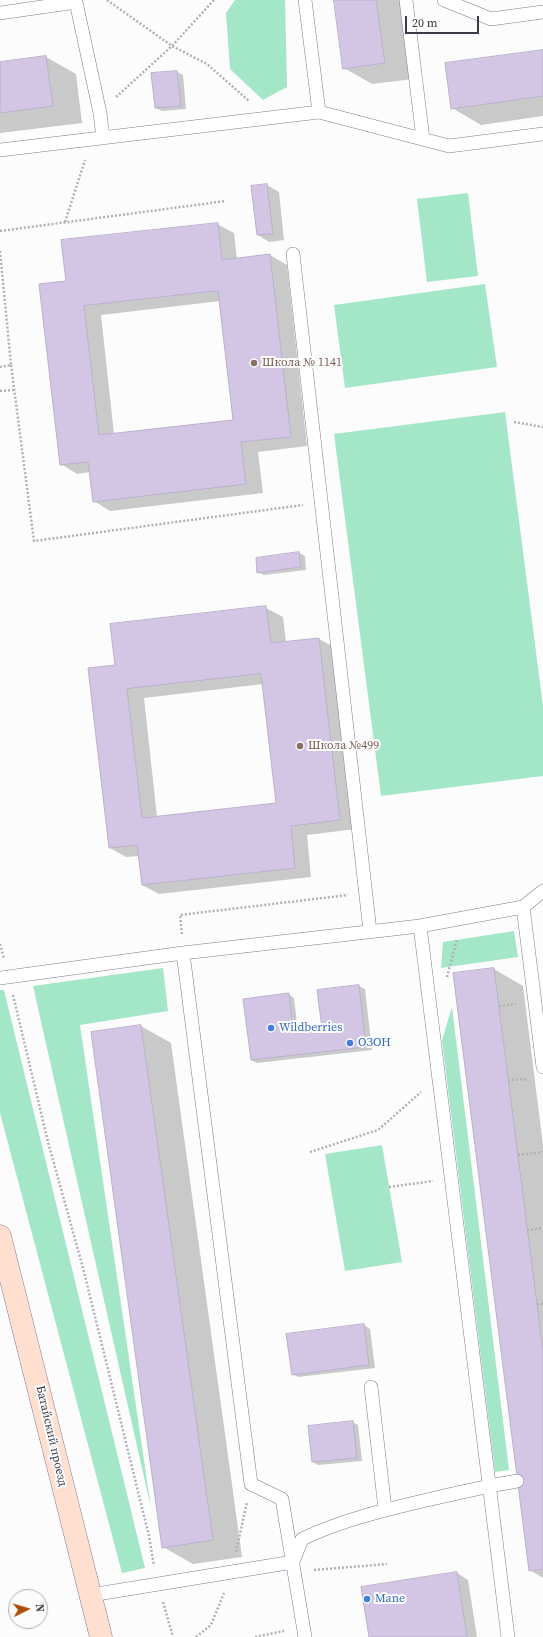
<!DOCTYPE html>
<meta charset="utf-8">
<style>
body{margin:0}
#map{position:relative;width:543px;height:1637px;overflow:hidden;background:#fcfcfc;font-family:"Source Serif 4",serif}
canvas{display:block}
.north{position:absolute;left:8px;top:1589px;width:40px;height:40px;box-sizing:border-box;background:#fcfcfc;border:1px solid #b0aeb2;border-radius:50%;rotate:85deg;font-size:11px;font-weight:700;line-height:16px;text-align:center;color:#3e3944}
.north::after{content:'';display:block;margin:auto;width:14px;height:18px;background:#ad4c04;clip-path:polygon(50% 0,100% 100%,50% 72%,0 100%)}
.scale{position:absolute;left:405px;top:16px;width:74px;height:18px;box-sizing:border-box;border:2px solid #3e3944;border-top:0;padding-left:5px;font-size:12px;line-height:14px;white-space:nowrap;color:#3e3944;-webkit-text-stroke:3px #fcfcfc;paint-order:stroke}
</style>
<div id="map">
<canvas width="543" height="1637"></canvas>
<div class="north">N</div>
<div class="scale">20 m</div>
</div>
<script>
const ctx = document.querySelector('canvas').getContext('2d');
ctx.lineJoin = 'round';
function paint(path, color) {
  ctx.fillStyle = color;
  ctx.fill(path, 'evenodd');
}
function stroke(path, color, width, dash) {
  ctx.strokeStyle = color;
  ctx.lineWidth = width;
  ctx.lineCap = dash ? 'butt' : 'round';
  ctx.setLineDash(dash || []);
  ctx.stroke(path);
}
function drawText(font, color, halo, rows, align = 'center') {
  ctx.font = font + ' "Source Serif 4",serif';
  ctx.lineWidth = 4;
  ctx.setLineDash([]);
  ctx.textBaseline = 'middle';
  ctx.strokeStyle = halo;
  ctx.fillStyle = color;
  for (const [text, x, y, turn = 0] of rows) {
    ctx.save();
    ctx.translate(x, y);
    ctx.rotate((+turn || 0) * Math.PI / 180);
    ctx.textAlign = isNaN(turn) ? turn : align;
    if (halo) ctx.strokeText(text, 0, 0);
    ctx.fillText(text, 0, 0);
    ctx.restore();
  }
}
paint(new Path2D(`
 M235,0H285L287,87L263,100L230,69L226,13Z
 M468,193L478,276L427,282L417,199Z
 M485,284L497,367L345,388L334,305Z
 M505,412L543,706V776L381,796L334,434Z
 M514,931L518,957L441,968L443,942Z
 M163,968L168,1011L80,1025L151,1508L33,986Z
 M0,990H4L145,1568L122,1573L0,1113Z
 M452,1007L509,1470L495,1472L442,1040Z
 M382,1145L402,1262L345,1271L325,1154Z`), '#a4e7c8');
paint(new Path2D(`
 M335,0H402L413,79L372,84L344,68Z
 M543,51V116L481,125L452,108Z
 M46,57L76,74L82,123L0,133V63Z
 M177,72L183,75L186,109L162,111L156,108Z
 M267,185L279,192L284,240L269,242L258,235Z
 M217,224L234,233L237,259L270,255L287,265L307,446L258,452L263,493L110,511L94,501L90,472L77,474L61,464L67,282ZM220,301L234,421L114,434L101,315Z
 M299,553L305,556L306,570L264,575L258,572Z
 M266,608L283,617L286,642L319,639L336,648L356,829L307,835L311,877L159,894L142,885L139,856L126,857L110,848L116,666L111,625ZM263,684L277,804L157,817L144,698Z
 M494,969L523,986L543,1145V1578L530,1570L454,974Z
 M359,986L365,989L372,1050L257,1063L251,1060L289,994L294,998L298,1032L323,1029L318,991Z
 M141,1026L171,1043L242,1557L193,1564L163,1547L92,1032Z
 M364,1325L370,1329L375,1368L298,1377L293,1374Z
 M352,1422L358,1425L362,1461L318,1465L313,1462Z
 M457,1573L468,1580L477,1637H370Z`), '#0003');
const building = new Path2D(`
 M334,0H376L385,63L343,69Z
 M543,50V96L451,109L445,63Z
 M46,56L53,106L0,113V62Z
 M177,71L181,106L155,108L151,73Z
 M267,184L273,234L257,235L251,186Z
 M218,223L222,260L270,254L291,437L241,442L246,484L93,502L88,462L60,465L39,284L66,281L61,240ZM218,291L233,420L99,435L84,306Z
 M299,552L301,567L257,573L256,558Z
 M266,606L271,643L319,638L340,820L291,826L295,868L142,885L137,845L109,848L88,668L115,665L110,624ZM261,674L276,803L142,818L127,689Z
 M494,968L543,1351V1569L529,1571L453,973Z
 M359,985L366,1047L251,1060L243,999L289,993L293,1032L322,1028L317,990Z
 M141,1025L213,1540L162,1548L91,1032Z
 M364,1324L369,1365L292,1375L286,1334Z
 M353,1421L357,1458L312,1462L308,1426Z
 M457,1572L467,1637H369L361,1587Z`);
paint(building, '#d2c6e4');
stroke(building, '#bbb0cd', 1);
const service = new Path2D(`
 M305,0L319,112
 M406,0L423,139
 M444,0L491,19L543,12
 M0,13L76,2L100,113L103,138
 M0,150L319,112L449,146L543,134
 M293,254L370,931
 M523,907L543,1067
 M420,926L508,1637
 M183,953L251,1484L282,1499L305,1637
 M0,978L183,953L420,926L523,907L543,891
 M371,1387L385,1509
 M91,1595L293,1562L302,1539C342,1520 384,1510 427,1500C457,1493 487,1486 517,1481`);
const secondary = new Path2D(`
 M0,1236L101,1637`);
stroke(service, '#847893', 14);
stroke(secondary, '#847893', 23);
stroke(new Path2D(`
 M107,0L172,46L207,64L249,101
 M116,97L172,46L214,0
 M65,222L85,160
 M0,231L226,201
 M0,251L11,365L0,367
 M11,365L34,541L303,505
 M0,391L13,390
 M514,422L543,427
 M182,934L180,915L348,895
 M0,944L4,959
 M447,977L457,939
 M13,995L48,1142L83,1268L149,1536L154,1566
 M499,1006L516,1004
 M508,1080L528,1079
 M310,1152L378,1130L421,1092
 M518,1155L543,1152
 M389,1187L433,1181
 M527,1230L543,1228
 M537,1304H543
 M236,1552L247,1502
 M314,1570L387,1564
 M163,1602L173,1637
 M196,1637L211,1625L224,1593
 M255,1637L284,1631`), '#b2b0b4', 2.5, [2, 2]);
stroke(service, '#fff', 13);
stroke(secondary, '#fedfd0', 22);
for (const [x, y, r, color] of [
 [254,363,4,"#8d6e63"],
 [300,746,4,"#8d6e63"],
 [271,1028,4,"#3f7fe0"],
 [350,1043,4,"#3f7fe0"],
 [367,1599,4,"#3f7fe0"]
]) {
  const dot = new Path2D();
  dot.arc(x, y, r, 0, 2 * Math.PI);
  ctx.fillStyle = color;
  ctx.fill(dot);
  stroke(dot, '#fcfcfc', 1.5);
}
drawText('12px', '#785e54', '#fcfcfc', [
 ["Школа № 1141",262,363],
 ["Школа №499",308,746]
], 'left');
drawText('12px', '#366cbe', '#fcfcfc', [
 ["Wildberries",279,1028],
 ["ОЗОН",358,1043],
 ["Mane",375,1599]
], 'left');
drawText('12px', '#3e3944', '#fcfcfc', [
 ["Батайский проезд",51,1436,77]
]);
</script>
